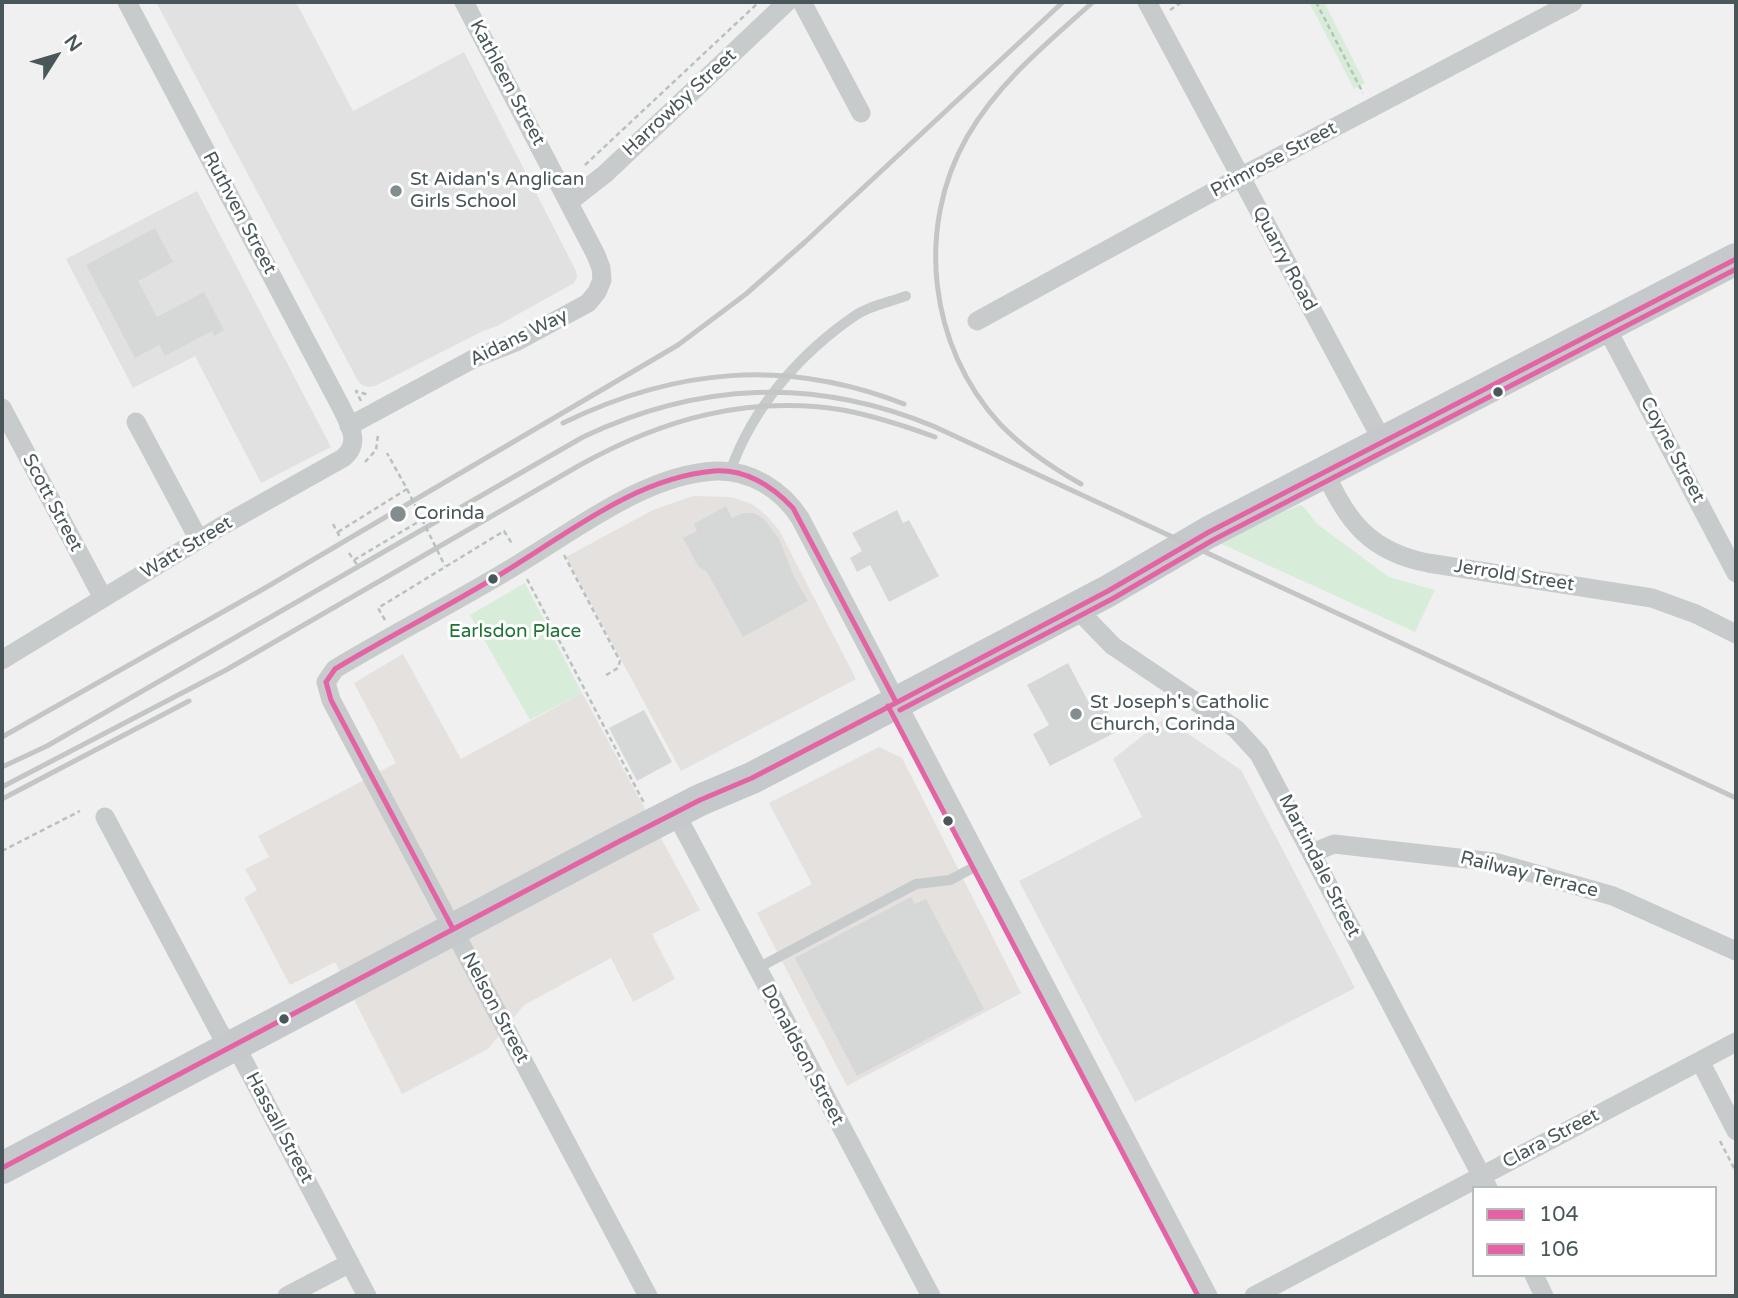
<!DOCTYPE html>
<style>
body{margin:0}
#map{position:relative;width:1738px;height:1298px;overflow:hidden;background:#f0f0f0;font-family:"Varela Round",sans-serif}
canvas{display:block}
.frame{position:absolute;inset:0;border:4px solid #49565a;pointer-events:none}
.legend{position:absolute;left:1472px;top:1186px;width:245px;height:91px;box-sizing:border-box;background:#fff;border:2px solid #b6bbbd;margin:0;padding:9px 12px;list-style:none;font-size:21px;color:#49565a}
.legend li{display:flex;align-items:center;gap:14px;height:35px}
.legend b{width:35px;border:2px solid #b6bbbd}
.north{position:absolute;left:21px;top:21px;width:70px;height:70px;-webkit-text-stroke:5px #fff;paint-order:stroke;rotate:53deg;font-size:19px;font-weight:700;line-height:28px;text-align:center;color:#49565a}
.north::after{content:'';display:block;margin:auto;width:24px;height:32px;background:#49565a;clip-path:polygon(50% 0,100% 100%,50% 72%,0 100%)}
</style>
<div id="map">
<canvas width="1738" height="1298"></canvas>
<div class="frame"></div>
<ul class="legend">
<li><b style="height:9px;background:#e463a4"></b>104</li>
<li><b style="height:9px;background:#e463a4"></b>106</li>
</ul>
<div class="north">N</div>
</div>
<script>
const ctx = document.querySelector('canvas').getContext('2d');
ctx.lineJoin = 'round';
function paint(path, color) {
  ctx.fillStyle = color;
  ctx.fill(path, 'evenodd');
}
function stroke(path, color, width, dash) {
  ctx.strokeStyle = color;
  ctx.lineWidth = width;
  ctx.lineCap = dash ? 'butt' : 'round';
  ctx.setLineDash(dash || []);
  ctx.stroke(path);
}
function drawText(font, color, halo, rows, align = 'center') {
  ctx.font = font + ' "Varela Round",sans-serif';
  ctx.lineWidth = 6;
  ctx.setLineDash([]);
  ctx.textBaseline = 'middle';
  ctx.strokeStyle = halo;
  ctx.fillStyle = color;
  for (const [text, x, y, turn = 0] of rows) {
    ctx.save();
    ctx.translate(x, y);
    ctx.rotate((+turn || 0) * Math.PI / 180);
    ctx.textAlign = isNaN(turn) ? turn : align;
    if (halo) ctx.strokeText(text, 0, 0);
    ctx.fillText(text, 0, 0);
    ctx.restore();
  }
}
paint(new Path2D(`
 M693,496L731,497L752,504L767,516L779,530L856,679L681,771L566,557L653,510Z
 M403,654L461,759L582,693L700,910L652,934L675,979L633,1002L611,958L524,1005L488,1049L402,1094L335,962L290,985L244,898L257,890L245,869L269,857L258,836L396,763L354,683Z
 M879,747L902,758L1021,993L847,1086L757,913L812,884L769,803Z`), '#e4e1de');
paint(new Path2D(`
 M156,2H296L353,111L464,52L576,271L577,277L574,283L497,326L483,331L375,386L368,387L362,385L358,381Z
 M197,191L331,447L261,483L195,356L133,388L66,259Z
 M1165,718L1241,770L1355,988L1135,1102L1019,881L1142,817L1113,759Z`), '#e2e1e2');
paint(new Path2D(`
 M1309,2H1324L1365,83L1354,89Z
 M1300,505L1304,507L1317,524L1389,577L1435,590L1415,632L1215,541Z
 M525,583L582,693L530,720L470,615Z`), '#d7edd9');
paint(new Path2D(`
 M155,228L173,262L138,281L157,317L204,292L224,330L214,336L212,331L165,356L159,345L135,358L86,265Z
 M726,506L732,518L743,513H754L764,519L779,539L794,577L808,601L743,637L707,572L698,566L683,538L697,531L694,524Z
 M897,510L903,523L909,520L939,576L889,602L870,565L857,572L850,558L862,551L852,533Z
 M1068,663L1089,703L1100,697L1118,731L1050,766L1033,734L1049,725L1027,685Z
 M644,710L672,762L637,781L609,728Z
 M911,897L915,904L926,899L984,1009L857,1076L795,958Z`), '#d6d8d8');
stroke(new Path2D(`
 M1316,2L1363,93
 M1170,10L1182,2
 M585,165L759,2
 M361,401L356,391L369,395
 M365,462L376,450L378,435
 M333,524L341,539
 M338,532L407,489L387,453
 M349,553L358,566
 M564,555L620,661L618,668L603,677
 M354,560L423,519
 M527,579L644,803
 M385,620L378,608L504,531L513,545
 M2,851L80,811
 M1720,1141L1736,1172`), '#b8c2bd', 2.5, [5, 3.5]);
stroke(new Path2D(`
 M730,472C752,408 800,353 856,315C869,306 890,302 906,296
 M756,969L916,884L950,880L980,864`), '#c8cbcb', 10);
stroke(new Path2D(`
 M802,2L861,113
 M1147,2L1383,442
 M569,202L605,174L787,2
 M977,321L1240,177L1573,2
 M1606,327L1736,573
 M2,408L103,598
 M136,422L199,540
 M349,426L475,358L516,342L588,303L597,292L602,280L601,268L596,255L464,2
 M1325,472C1347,522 1371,552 1428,563L1652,598L1696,614L1736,634
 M1076,608L1113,646L1236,729L1259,754L1488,1188
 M2,660L220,527L343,458C362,443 349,424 341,407L127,2
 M675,812L931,1296
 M105,817L220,1033L241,1056L367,1296
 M1312,853L1334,844L1494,862L1613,896L1736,951
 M1700,1061L1736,1131
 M1534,1275L1544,1296
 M287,1296L350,1263
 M648,1296L331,700L326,682L335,669C396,632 460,600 520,563C578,528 647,474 716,471C751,470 782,490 800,518L1208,1296
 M1254,1296L1736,1042`), '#c8cbcb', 19);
stroke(new Path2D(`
 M2,1168L618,842L700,800L752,778L873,715L1108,591L1209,532L1736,259`), '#c6c9cb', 32);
stroke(new Path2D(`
 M563,423C676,368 785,358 904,404
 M1081,484C1051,467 1024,449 1000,424C929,347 915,228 967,137C998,83 1047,43 1093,2
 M2,737L265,588L678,345L746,294L805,242L1063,2
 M2,767L47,746L583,437C699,382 814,377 933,426L1736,798
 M2,787L226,670L580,465C663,419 747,395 843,410C874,416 905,426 935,437
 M2,799L189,701`), '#c4c6c6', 5);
stroke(new Path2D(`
 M407,489L445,566`), '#b8c2bd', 2.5, [5, 3.5]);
stroke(new Path2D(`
 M326,682L335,669C388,637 443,609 496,577C564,537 633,478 714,471C745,469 772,486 793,508L896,702
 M326,682L331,700L453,929
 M2,1168L618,842L700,800L752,778L873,715L1108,591L1209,532L1736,259`), '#e463a4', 5);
stroke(new Path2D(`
 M888,706L1198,1296
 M900,710L1112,599L1213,540L1736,269`), '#e463a4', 5);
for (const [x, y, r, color] of [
 [396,191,7,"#838c8e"],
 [1498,392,6,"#49565a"],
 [398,514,9,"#838c8e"],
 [493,579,6,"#49565a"],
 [1076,714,7,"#838c8e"],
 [948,821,6,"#49565a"],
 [284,1019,6,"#49565a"]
]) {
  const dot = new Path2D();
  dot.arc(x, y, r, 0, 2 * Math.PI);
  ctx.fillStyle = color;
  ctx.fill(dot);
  stroke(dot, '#fff', 2.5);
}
drawText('19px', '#49565a', '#fff', [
 ["Kathleen Street",507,83,62],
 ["Harrowby Street",680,103,-43],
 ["Primrose Street",1274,160,-28],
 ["Ruthven Street",239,213,62],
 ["Quarry Road",1284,259,62],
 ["Aidans Way",519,338,-26],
 ["Coyne Street",1672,450,62],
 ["Scott Street",52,503,62],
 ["Watt Street",187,548,-31],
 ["Jerrold Street",1514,576,9],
 ["Martindale Street",1319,866,63],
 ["Railway Terrace",1529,875,14],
 ["Nelson Street",495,1008,62],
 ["Donaldson Street",802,1055,62],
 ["Hassall Street",279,1128,62],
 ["Clara Street",1551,1139,-28]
]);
drawText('19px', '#49565a', '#fff', [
 ["St Aidan's Anglican",410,180],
 ["Girls School",410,202],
 ["Corinda",414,514],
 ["St Joseph's Catholic",1090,703],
 ["Church, Corinda",1090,725]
], 'left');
drawText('19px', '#217336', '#fff', [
 ["Earlsdon Place",515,632]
]);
</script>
